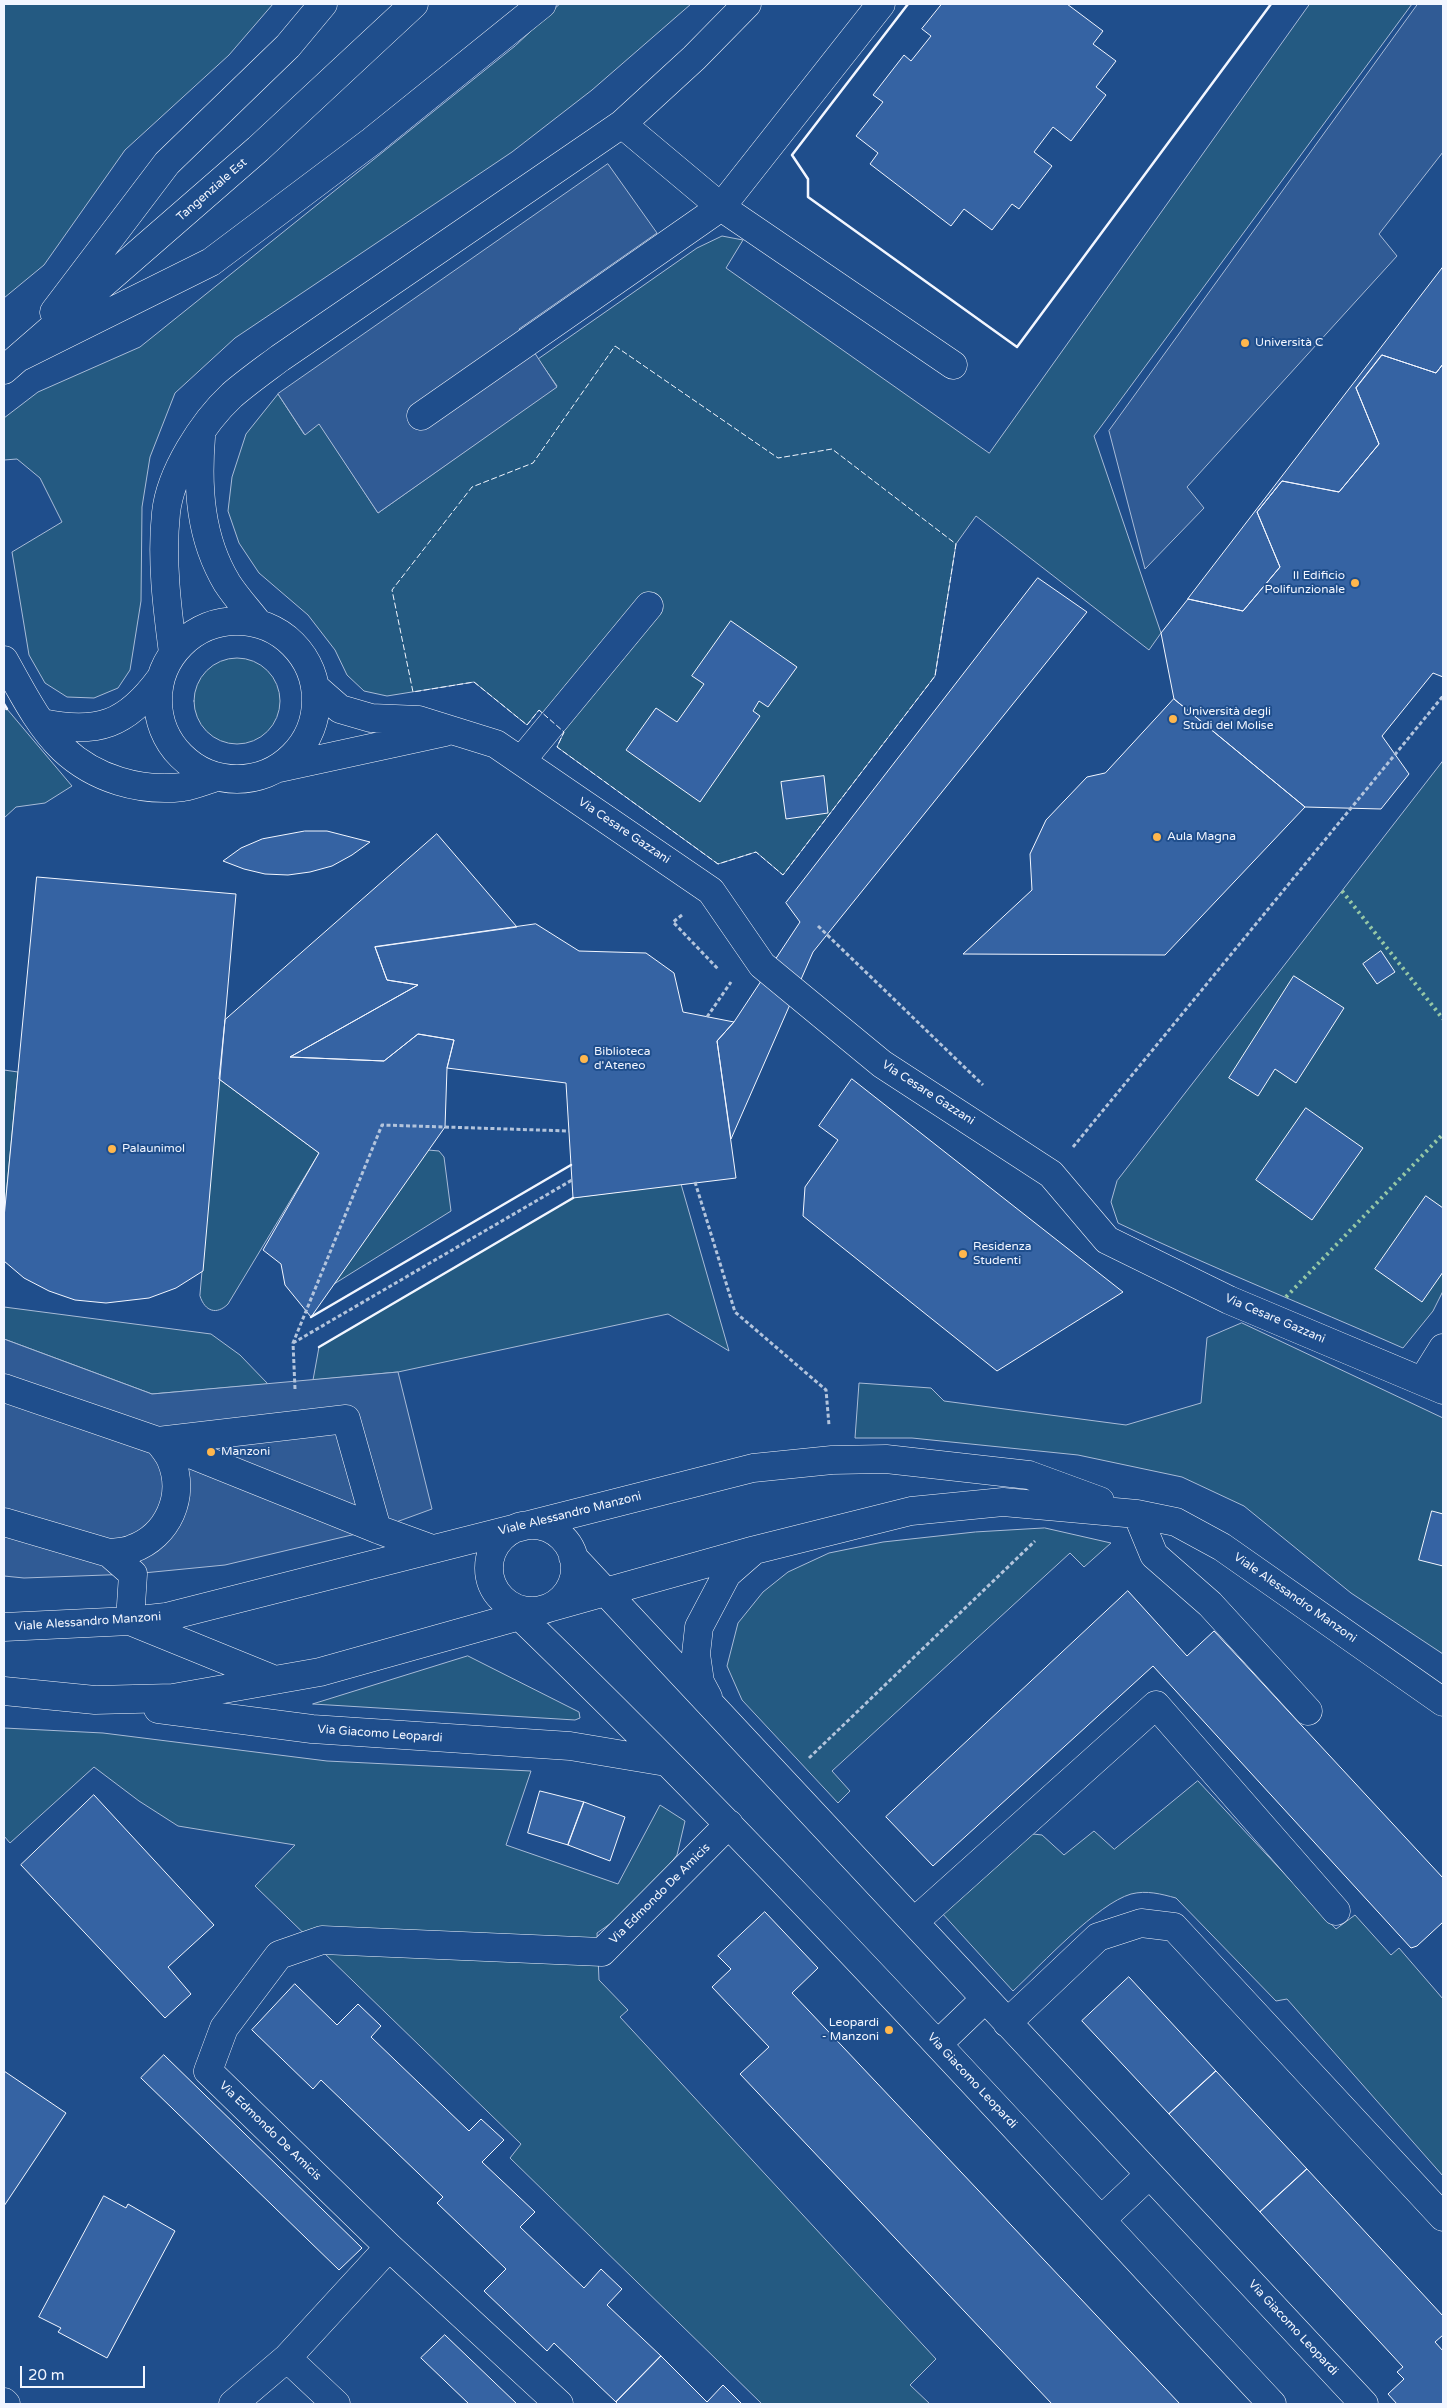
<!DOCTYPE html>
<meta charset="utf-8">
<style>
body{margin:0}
#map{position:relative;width:1447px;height:2408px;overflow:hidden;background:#1f4e8c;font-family:"Varela Round",sans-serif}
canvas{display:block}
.frame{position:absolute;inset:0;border:5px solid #f2f6ff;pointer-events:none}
.scale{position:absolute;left:20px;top:2366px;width:125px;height:22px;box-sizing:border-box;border:2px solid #f2f6ff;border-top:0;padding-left:6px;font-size:15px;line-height:18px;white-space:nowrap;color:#f2f6ff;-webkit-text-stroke:4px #1f4e8c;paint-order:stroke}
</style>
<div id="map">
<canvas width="1447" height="2408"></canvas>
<div class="frame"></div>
<div class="scale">20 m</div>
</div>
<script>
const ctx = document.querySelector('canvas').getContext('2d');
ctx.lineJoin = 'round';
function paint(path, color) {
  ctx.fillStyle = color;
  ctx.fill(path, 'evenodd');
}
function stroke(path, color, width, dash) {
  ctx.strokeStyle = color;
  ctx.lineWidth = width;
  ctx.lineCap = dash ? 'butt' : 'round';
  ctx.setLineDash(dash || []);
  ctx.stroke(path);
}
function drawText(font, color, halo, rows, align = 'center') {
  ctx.font = font + ' "Varela Round",sans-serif';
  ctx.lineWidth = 4;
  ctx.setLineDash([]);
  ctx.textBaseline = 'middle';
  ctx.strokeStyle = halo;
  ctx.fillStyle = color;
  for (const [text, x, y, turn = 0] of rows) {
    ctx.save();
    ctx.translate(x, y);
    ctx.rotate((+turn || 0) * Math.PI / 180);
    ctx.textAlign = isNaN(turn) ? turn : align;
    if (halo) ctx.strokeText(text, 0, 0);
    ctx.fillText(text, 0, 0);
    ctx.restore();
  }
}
const green = new Path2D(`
 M4,4H273L229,55L125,150L44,265L4,298Z
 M560,4H691L592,90L512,152L235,338L175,393L150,457L142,507L141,601L130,670L118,688L94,698L67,697L45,683L29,655L12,552L62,522L40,478L17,459L4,460V418L38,392L140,347L515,46Z
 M1310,4H1412L1094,436L1161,633L1149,650L976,516L956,544L935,676L783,875L756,852L718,864L557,747L564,732L539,710L527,725L474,682L387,696L364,691L347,675L335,650L308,615L259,573L239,543L228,511L232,477L246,434L278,394L304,434L319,423L378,513L557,386L538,359L697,248L722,236L743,240L726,268L989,453Z
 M194 701a43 43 0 1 1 86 0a43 43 0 1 1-86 0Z
 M7,709L72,786L45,803L16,807L4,818V711Z
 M1443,761V1291L1433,1311L1403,1348C1308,1306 1212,1268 1118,1223L1111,1202L1117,1181Z
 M4,1070L18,1072L4,1218Z
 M219,1079L319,1153L228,1304C217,1315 205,1312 200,1296Z
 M428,1150L439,1151L444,1157L451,1211L334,1284Z
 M681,1184L729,1351L668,1314L398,1372L313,1380L319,1347L573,1198Z
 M4,1307L211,1334L240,1355L268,1384L152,1394L4,1339Z
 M1242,1323L1443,1418V1654L1351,1593L1244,1506L1182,1477L1078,1455L912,1438H855L859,1383L931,1388L944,1401L1126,1425L1201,1403L1207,1338Z
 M1045,1528L1111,1543L1084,1567L1070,1553L832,1771L850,1791L838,1803L742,1700L727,1666L738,1623L763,1592L788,1572L829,1553L883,1542L975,1532Z
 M468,1656L579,1712L580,1718L575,1720L313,1704Z
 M4,1728L103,1733L327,1761L531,1771L506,1845L618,1884L660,1805L685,1821L677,1855L640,1903L597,1933L599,1980L628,2010L620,2017L936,2359L910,2385L930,2404H762L510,2158L521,2144L255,1886L295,1845L178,1826L139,1801L94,1767L10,1843L4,1836Z
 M1198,1781L1336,1929L1355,1915L1391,1955L1399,1948L1443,1999V2176L1287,1999L1276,2001L1176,1898C1161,1894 1147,1890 1131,1894C1097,1904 1042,1964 1013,1991L941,1912L1021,1841L1033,1834L1042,1835L1064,1855L1094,1831L1114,1849Z`);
paint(green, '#245a82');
stroke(green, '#a8bbd7', 1);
const parking = new Path2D(`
 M1418,4H1443V152L1379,234L1397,256L1187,487L1204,508L1145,569L1109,431Z
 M608,164L657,233L519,329L557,387L378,513L319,424L305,435L278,394Z
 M4,1339L152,1394L398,1372L432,1509L377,1529L225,1565L133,1574L24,1578L4,1576Z`);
paint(parking, '#305b95');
stroke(parking, '#a8bbd7', 1);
const building = new Path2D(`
 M942,4H1067L1103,31L1093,44L1116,61L1096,87L1106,95L1071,141L1053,127L1034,152L1052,166L1019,209L1012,204L992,230L964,209L951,226L870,164L878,153L856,136L883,102L873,95L904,55L911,61L931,36L922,29Z
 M1443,267V364L1436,373L1382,355L1356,388L1379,444L1339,492L1282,481L1257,512L1280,567L1243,611L1188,599Z
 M1382,355L1436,373L1443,364V677L1433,673L1382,736L1409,774L1381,809L1305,807L1174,699L1161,633L1188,599L1243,611L1280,567L1257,512L1282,481L1339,492L1379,444L1356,388Z
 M1038,578L1087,612L813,952L731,1139L717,1041L734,1022L800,922L786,903Z
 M731,621L797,667L768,707L759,701L753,711L760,716L700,802L626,750L656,708L677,722L704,684L692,676Z
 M1174,699L1305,807L1165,955L963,954L1032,890L1030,854L1046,820L1087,777L1105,773Z
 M824,776L828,813L786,819L781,782Z
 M305,831H327L370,842L352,855L332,866L310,872L288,875L265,874L244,869L223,861L241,848L262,839Z
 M437,834L517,927L375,947L387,980L418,985L290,1057L384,1061L418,1034L454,1040L447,1068L445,1127L311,1317L285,1285L281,1264L263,1250L319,1153L219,1079L225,1020Z
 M37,877L236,894L203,1271L176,1288L149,1298L106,1303L75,1300L49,1291L24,1278L4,1261V1218Z
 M536,924L579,951L646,953L674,973L683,1012L734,1022L717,1041L736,1178L573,1198L566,1083L447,1068L454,1040L418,1034L384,1061L290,1057L418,985L387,980L375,947Z
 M1381,951L1395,972L1377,984L1363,964Z
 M1294,976L1344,1008L1296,1083L1275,1069L1258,1096L1229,1078Z
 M852,1079L1123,1292L997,1371L803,1216L805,1187L838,1140L819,1126Z
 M1306,1108L1363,1148L1312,1220L1256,1180Z
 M1426,1196L1443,1208V1272L1422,1302L1375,1269Z
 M1432,1511L1443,1514V1566L1419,1560Z
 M1128,1591L1187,1656L1214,1631L1443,1878V1922L1417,1946L1411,1948L1153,1666L933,1866L886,1817Z
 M540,1791L584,1802L568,1845L528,1833Z
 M94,1795L214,1925L168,1967L191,1994L165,2018L21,1865Z
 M584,1802L625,1817L610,1861L568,1845Z
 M765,1912L818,1968L792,1993L1180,2404H1052L740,2074L769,2047L712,1987L731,1969L718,1956Z
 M1129,1977L1216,2071L1169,2114L1082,2021Z
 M295,1984L337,2025L358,2004L381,2026L371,2037L469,2131L481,2119L504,2140L482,2162L535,2212L520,2227L584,2288L601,2269L622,2289L607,2305L661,2356L616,2402L554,2343L547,2351L484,2291L506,2269L437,2203L443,2197L321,2080L313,2089L252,2030Z
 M164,2055L362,2248L339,2270L141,2078Z
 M4,2071L66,2113L4,2206Z
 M1216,2071L1307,2169L1260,2212L1169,2114Z
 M1307,2169L1443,2316V2335L1435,2342L1443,2351V2404H1397L1388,2394L1404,2379L1397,2372L1403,2367L1260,2212Z
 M104,2196L126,2208L128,2204L175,2231L107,2358L58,2332L61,2328L39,2317Z
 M445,2335L517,2404H469L421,2358Z
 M661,2356L707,2402L723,2385L742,2404H618L616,2402Z`);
paint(building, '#3563a3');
stroke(building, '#f2f6ff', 1);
const minor = new Path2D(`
 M622,124L721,207L953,365
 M421,416L721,207L881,4
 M201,437C197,488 200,538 227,583C236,597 248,610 258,623
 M158 700a79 79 0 1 1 158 0a79 79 0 1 1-158 0Z
 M173,653C167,607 161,559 166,513C170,473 203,422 232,395C247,382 264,370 280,358L622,124L694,58L747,4
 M4,660C21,690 38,725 63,749C95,779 140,792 183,787C195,785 206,780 217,777
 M316,688L340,709L371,718L419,720L496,744L711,891L762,965L882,1064L1051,1174L1107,1240L1229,1300L1443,1390
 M42,723C98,735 127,724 160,679
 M521,761L649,606
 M279,768L445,732
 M1423,1380L1443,1348
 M4,1388L158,1441L377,1529L432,1549
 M1137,1514L1154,1555L1210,1604L1308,1711
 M4,1522L109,1553L133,1574L130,1621L275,1680
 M489 1568a43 43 0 1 1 86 0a43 43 0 1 1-86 0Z
 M109,1553C116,1552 125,1552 132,1549C168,1536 186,1496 171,1460C168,1453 163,1447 158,1441L346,1419L377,1529
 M573,1557L1364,2404
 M503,1600C771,1857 1019,2133 1272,2404
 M4,1627L130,1621L166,1617L753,1468L832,1460L886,1459L1029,1475L1100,1501
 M4,1691L95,1700L173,1698L320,1672L755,1550L911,1511L1003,1502L1137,1514L1176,1522L1222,1547L1443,1702
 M708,1697L700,1682L696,1654L699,1627L727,1574L751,1553
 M158,1709L312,1729L570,1746L666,1762
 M914,1922L1156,1705L1336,1911
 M1007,2023L1098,1937L1141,1923L1174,1927L1443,2217
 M938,2044L985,1999
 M1101,2220L1149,2175
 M287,2358L336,2404
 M4,2402L6,2404
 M233,2404L287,2358L389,2247
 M559,2404L389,2247L208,2071L224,2028L279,1955L322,1940L602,1952L729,1824`);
const major = new Path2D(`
 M54,312L167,163L288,46L323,4
 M20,357L211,262L372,141L542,4
 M4,370L258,149L414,4`);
stroke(minor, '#f2f6ff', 29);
stroke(major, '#f2f6ff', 29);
stroke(new Path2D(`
 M682,915L673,922L718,969
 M818,926L983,1085
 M707,1017L731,982
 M1073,1147L1443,696
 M695,1182L735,1312L826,1390L829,1425
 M293,1343L572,1180
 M295,1389L293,1343L382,1125L569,1131
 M809,1758L1035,1541`), '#b3c4dc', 3, [4, 2.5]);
stroke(minor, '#1f4e8c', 28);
stroke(major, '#1f4e8c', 28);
stroke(new Path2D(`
 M1342,891L1443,1019
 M1286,1297L1443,1134`), '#97c8a6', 4, [2.5, 4]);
stroke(new Path2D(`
 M615,346L778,458L832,449L956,544L935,676L783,875L756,852L718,864L557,747L564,732L539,710L527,725L474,682L413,692L392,590L472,487L533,463Z`), '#f2f6ff', 1, [6, 2.5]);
stroke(new Path2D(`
 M908,4L792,155L808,179V197L1017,347L1271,4
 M4,704L7,709
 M311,1317L571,1165
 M319,1347L573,1198`), '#f2f6ff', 2.5);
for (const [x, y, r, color] of [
 [1245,343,5,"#ffb74d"],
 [1355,583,5,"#ffb74d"],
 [1173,719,5,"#ffb74d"],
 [1157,837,5,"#ffb74d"],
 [584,1059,5,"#ffb74d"],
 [112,1149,5,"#ffb74d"],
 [963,1254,5,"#ffb74d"],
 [211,1452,5,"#ffb74d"],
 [889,2030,5,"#ffb74d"]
]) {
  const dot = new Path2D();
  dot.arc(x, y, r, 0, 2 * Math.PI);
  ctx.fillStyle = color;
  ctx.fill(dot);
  stroke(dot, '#1f4e8c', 2);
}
drawText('12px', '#f2f6ff', '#1f4e8c', [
 ["Tangenziale Est",212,190,-41],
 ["Via Cesare Gazzani",624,831,34],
 ["Via Cesare Gazzani",928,1093,33],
 ["Via Cesare Gazzani",1275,1319,23],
 ["Viale Alessandro Manzoni",570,1514,-14],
 ["Viale Alessandro Manzoni",1295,1598,35],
 ["Viale Alessandro Manzoni",88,1622,-4],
 ["Via Giacomo Leopardi",380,1734,4],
 ["Via Edmondo De Amicis",660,1894,-45],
 ["Via Giacomo Leopardi",972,2081,47],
 ["Via Edmondo De Amicis",270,2131,44],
 ["Via Giacomo Leopardi",1293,2328,47]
]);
drawText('12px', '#f2f6ff', '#1f4e8c', [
 ["Università C",1255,343],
 ["II Edificio",1345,576,"right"],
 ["Polifunzionale",1345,590,"right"],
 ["Università degli",1183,712],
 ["Studi del Molise",1183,726],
 ["Aula Magna",1167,837],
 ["Biblioteca",594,1052],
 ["d'Ateneo",594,1066],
 ["Palaunimol",122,1149],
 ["Residenza",973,1247],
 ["Studenti",973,1261],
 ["Manzoni",221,1452],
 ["Leopardi",879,2023,"right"],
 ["- Manzoni",879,2037,"right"]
], 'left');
</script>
